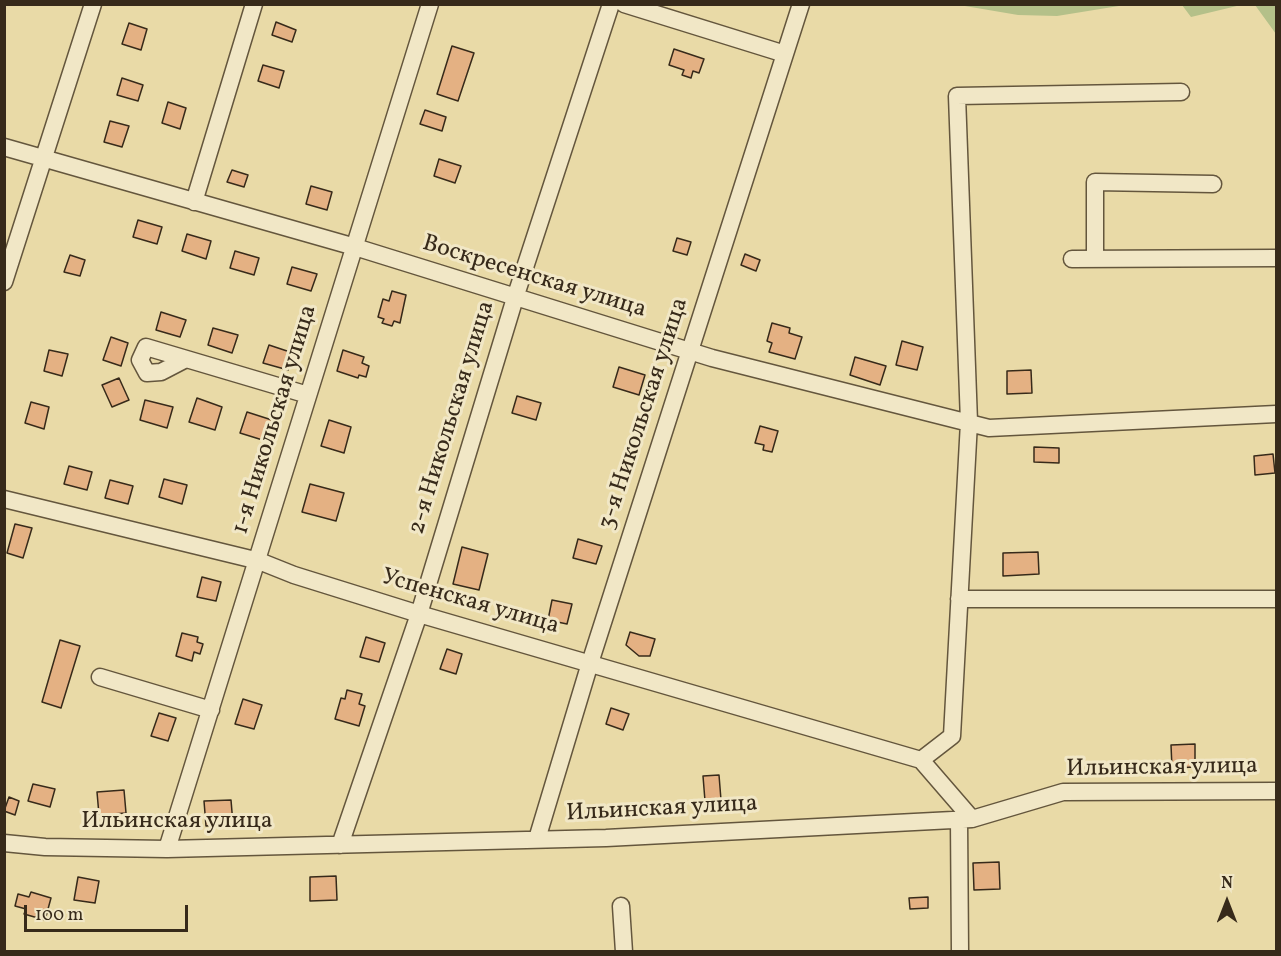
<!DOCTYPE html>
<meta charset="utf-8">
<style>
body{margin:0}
#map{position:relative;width:1281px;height:956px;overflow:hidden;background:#e9daa7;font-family:Vollkorn,serif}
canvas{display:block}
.frame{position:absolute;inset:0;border:6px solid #372a1a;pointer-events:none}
.north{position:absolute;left:1197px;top:872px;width:60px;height:60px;-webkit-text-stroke:4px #f1e7c6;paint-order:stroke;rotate:0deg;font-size:16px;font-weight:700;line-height:24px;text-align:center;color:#372a1a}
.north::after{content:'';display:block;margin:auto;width:21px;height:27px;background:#372a1a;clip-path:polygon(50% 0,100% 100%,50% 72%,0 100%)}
.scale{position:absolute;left:24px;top:905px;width:164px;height:27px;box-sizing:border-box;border:3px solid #372a1a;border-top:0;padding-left:8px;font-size:18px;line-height:21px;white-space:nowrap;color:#372a1a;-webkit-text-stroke:4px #f1e7c6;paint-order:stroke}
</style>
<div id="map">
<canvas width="1281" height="956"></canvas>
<div class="frame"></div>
<div class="north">N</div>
<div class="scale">100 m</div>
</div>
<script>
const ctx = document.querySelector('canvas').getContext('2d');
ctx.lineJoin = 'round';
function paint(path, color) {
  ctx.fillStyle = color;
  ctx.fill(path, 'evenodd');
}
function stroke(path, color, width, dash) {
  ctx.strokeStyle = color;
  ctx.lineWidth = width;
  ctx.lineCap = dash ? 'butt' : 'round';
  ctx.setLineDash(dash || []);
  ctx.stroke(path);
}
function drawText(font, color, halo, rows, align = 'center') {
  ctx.font = font + ' Vollkorn,serif';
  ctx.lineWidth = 6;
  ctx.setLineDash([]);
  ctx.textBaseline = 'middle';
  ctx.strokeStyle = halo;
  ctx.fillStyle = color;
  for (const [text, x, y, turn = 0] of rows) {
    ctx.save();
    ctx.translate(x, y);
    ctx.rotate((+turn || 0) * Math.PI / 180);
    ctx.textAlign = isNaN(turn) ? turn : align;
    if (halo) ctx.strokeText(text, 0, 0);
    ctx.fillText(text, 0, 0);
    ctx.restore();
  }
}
paint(new Path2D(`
 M959,5V4L1125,5L1057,16L1018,15Z
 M1182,5H1241L1191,17Z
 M1255,5H1276V34Z`), '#b4c089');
const building = new Path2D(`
 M276,22L296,30L292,42L272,35Z
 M129,23L147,29L141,50L122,44Z
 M452,46L474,53L458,101L437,94Z
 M674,49L704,59L699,73L693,71L691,78L682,75L684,70L669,65Z
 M263,65L284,71L279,88L258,81Z
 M122,78L143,85L138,101L117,95Z
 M168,102L186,108L180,129L162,123Z
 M425,110L446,117L442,131L420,124Z
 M110,121L129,126L122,147L104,142Z
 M439,159L461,166L455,183L434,176Z
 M232,170L248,175L244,187L227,182Z
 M311,186L332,192L327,210L306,204Z
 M138,220L162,227L157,244L133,237Z
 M187,234L211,241L206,259L182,251Z
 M677,238L691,242L687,255L673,251Z
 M235,251L259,258L254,275L230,268Z
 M745,254L760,260L756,271L741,265Z
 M70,255L85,260L80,276L64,272Z
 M292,267L317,274L311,291L287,284Z
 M392,291L406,295L400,323L394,321L392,326L382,323L384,319L378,317L383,299L389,301Z
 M161,312L186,320L180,337L156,330Z
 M772,323L790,328L789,333L802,337L795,359L769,352L772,343L767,341Z
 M213,328L238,335L232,353L208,345Z
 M111,337L128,343L121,366L103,360Z
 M902,341L923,347L917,370L896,365Z
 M269,345L293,353L288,370L263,363Z
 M49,350L68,354L62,376L44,371Z
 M343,350L364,357L362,363L369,366L366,377L359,375L358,378L337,371Z
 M855,357L886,366L880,385L850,375Z
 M619,367L645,375L639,395L613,387Z
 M1031,370L1032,393L1007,394V371Z
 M119,378L129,400L112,407L102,385Z
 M517,396L541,403L536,420L512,413Z
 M197,398L222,407L215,430L189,422Z
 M145,400L173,407L167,428L140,420Z
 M31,402L49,407L44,429L25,423Z
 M247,412L275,421L269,442L240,433Z
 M329,420L351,427L344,453L321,446Z
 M760,426L778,431L772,452L763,450L764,445L755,443Z
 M1034,447L1059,448V463L1034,462Z
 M1273,454L1275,473L1255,475L1254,456Z
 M69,466L92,472L87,490L64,484Z
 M164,479L187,485L182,504L159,497Z
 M110,480L133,486L128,504L105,498Z
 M310,484L344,493L336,521L302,512Z
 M15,524L32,528L23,558L7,553Z
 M578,539L602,546L596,564L573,558Z
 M462,547L488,554L479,590L453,584Z
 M1038,552L1039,574L1003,576V553Z
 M202,577L221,582L216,601L197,597Z
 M552,600L572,604L567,624L548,620Z
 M630,632L655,639L650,656H639L626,645Z
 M182,633L198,637L197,642L203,644L200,654L194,652L192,661L176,656Z
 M366,637L385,643L379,662L360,657Z
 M60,640L80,646L61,708L42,702Z
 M447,649L462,654L456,674L440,669Z
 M347,690L362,694L359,704L365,706L359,726L335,719L341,698L345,699Z
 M243,699L262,705L254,729L235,724Z
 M611,708L629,714L623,730L606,724Z
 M159,713L176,718L168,741L151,736Z
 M1195,744V767L1172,768L1171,745Z
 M719,775L721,800L705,801L703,776Z
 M33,784L55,789L50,807L28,801Z
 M124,790L126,813L99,815L97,792Z
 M9,797L19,801L15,815L4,811Z
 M231,800L233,824L206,826L204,801Z
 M999,862L1000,889L974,890L973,863Z
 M336,876L337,900L310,901V877Z
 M78,877L99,881L95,903L74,900Z
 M31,892L51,898L45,920L24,914L26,909L15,906L18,894L29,897Z
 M928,897V908L910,909L909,898Z`);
paint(building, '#e4b183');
stroke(building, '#372a1a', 1.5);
const minor = new Path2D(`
 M624,4L785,54
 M4,147L355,247L712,358L989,428L1276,414
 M194,202L254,4
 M1072,259L1276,258
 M1095,259V182L1213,184
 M4,282L93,4
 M186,359L161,372L147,373L140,360L146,347L308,395
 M4,499L259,561L294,575L419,614L921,760
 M959,599H1276
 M100,677L211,710
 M921,760L952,736L969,422L957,96L1181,92
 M921,760L972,819
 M959,820L960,952
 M537,839L590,663L801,4
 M4,843L45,847L167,849L606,838L972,819L1063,792L1276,791
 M340,845L419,614L515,298L611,4
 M167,849L430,4
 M621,906L624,952`);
stroke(minor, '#64563d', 19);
stroke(minor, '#f1e7c6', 16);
drawText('24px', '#372a1a', '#f1e7c6', [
 ["Воскресенская улица",534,278,17],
 ["3-я Никольская улица",645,414,-72],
 ["2-я Никольская улица",453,418,-73],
 ["1-я Никольская улица",276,420,-73],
 ["Успенская улица",470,603,16],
 ["Ильинская улица",1162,769,-1],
 ["Ильинская улица",662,810,-3],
 ["Ильинская улица",177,823]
]);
</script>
